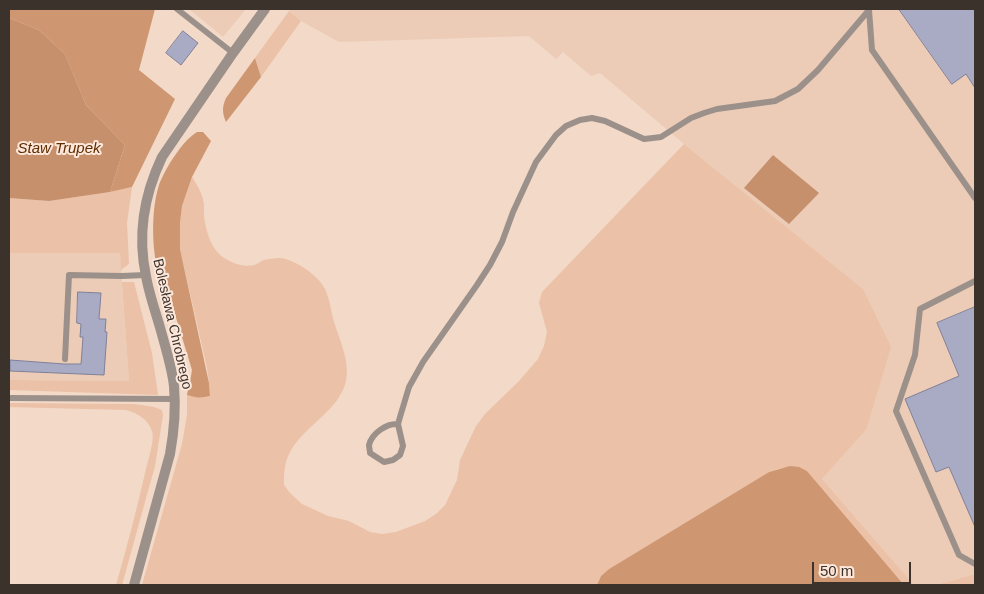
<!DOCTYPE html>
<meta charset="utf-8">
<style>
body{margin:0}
#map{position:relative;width:984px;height:594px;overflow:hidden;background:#f3d9c8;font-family:Arial,sans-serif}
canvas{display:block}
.frame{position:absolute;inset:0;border:10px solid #3c322c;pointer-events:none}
.scale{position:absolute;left:812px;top:562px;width:99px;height:22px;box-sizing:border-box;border:2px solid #3c322c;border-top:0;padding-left:6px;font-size:15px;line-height:18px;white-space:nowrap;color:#3c322c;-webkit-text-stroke:4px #fce7da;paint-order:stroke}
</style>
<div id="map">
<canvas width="984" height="594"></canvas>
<div class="frame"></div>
<div class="scale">50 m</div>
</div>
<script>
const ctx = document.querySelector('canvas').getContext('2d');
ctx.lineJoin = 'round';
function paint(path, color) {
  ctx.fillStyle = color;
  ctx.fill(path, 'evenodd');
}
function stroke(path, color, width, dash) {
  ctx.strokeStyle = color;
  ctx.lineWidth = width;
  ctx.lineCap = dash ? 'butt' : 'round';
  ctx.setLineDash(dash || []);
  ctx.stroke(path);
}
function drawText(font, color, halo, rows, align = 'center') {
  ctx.font = font + ' Arial,sans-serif';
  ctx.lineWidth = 4;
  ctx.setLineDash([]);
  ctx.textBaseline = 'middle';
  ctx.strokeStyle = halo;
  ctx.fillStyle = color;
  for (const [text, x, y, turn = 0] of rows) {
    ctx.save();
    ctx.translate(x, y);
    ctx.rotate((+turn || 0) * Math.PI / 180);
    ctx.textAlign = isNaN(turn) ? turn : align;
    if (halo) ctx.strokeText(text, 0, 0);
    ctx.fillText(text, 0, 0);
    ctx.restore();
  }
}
paint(new Path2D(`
 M189,9H246L223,37Z
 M291,9H975V574L936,585H914L822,479L866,430L863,289L684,144L600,73L591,76L563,52L556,59L529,36L339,42L301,21L289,11Z
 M9,253H120L129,381L9,380Z`), '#ecccb7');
paint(new Path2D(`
 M289,11L301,21L261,77L255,58Z
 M684,144L863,289L891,347L866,430L822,479L914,585H904L807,471C793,464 782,467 769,472L609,569L601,576L597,585H142L182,444L187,415V395L193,397L210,396L209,383L207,368L180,249V223L182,206L192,177C198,186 202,193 204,204C204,208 204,212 204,215C205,228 210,245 219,254C228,262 242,268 254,265C258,264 261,261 264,260C269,259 275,258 279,258C295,259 319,276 325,289C330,300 331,311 334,322C340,341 350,361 346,381C338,415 296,428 286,462C284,469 284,477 284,485L290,493L302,504L328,516L349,521L370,532L382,534L396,532L425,521L436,514L445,505L457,480L460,460L476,426L485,414L519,381L538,359L544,346L547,332L539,303L542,292Z
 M132,187L127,223L129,264L121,270L120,253H9V198L49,201L110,192Z
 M122,282H134L152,353L158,395L9,390V380L129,381Z
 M9,403L134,404L154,407L162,410L163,415L155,466L122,585H116C127,547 137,508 146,469C148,460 155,440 152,431C148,419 137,413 126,410L9,407Z
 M975,574V585H936Z`), '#ebc1a7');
paint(new Path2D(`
 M9,9H155L139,70L175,99L132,187L110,192L125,145L86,105L65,54L39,30L9,18Z
 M255,58L261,77L226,122C222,113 222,107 226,98Z
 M197,132H203L211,141L192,177L182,206L180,223V249L209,383L210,396C201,398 195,398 187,395C188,386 191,379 192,370L171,301C151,276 149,215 159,185C165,169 182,141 197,132Z
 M790,466L799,467L807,471L904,585H597L601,576L609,569L769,472Z`), '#ce9772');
paint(new Path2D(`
 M9,18L39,30L65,54L86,105L125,145L110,192L49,201L9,198Z
 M773,155L819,193L789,224L744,188Z`), '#c7906c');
const building = new Path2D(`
 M899,9H975V88L966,74L952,84Z
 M183,31L198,43L181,65L166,53Z
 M78,292L101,293L99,319H106L105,332H107L104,375L10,371V360L64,364H81L83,337H80L81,324L77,323Z
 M975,307V527L949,467L936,472L905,399L959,376L937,323Z`);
paint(building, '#a9abc5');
stroke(building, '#7f8199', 1);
stroke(new Path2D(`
 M177,9L233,53
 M869,10L872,50L975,198
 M975,281L920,309L915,355L896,411L959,555L975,564
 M65,359L69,275L122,276L145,275
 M9,398L175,399
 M398,424C387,423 372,433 369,445C369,447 370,451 370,453L384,462L393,460L400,455L403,446L398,424L400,417L409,387L423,362L477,285L490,265L502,242L513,212L536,162L556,135L566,126L580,120L592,118L605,121L644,139L653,138L661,137L691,118L704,113L717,109L775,101L798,89L818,70L869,10`), '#9c918a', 6);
stroke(new Path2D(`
 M134,585L170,454C174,432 176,409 174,386C172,368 166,349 161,331C156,313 149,294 146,276C137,234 144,195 162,157L233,53L265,9`), '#9c918a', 10);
drawText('14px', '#3c322c', '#fce7da', [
 ["Bolesława Chrobrego",172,324,77]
]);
drawText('italic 15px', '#5f2d00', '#fce7da', [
 ["Staw Trupek",59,149]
]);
</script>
